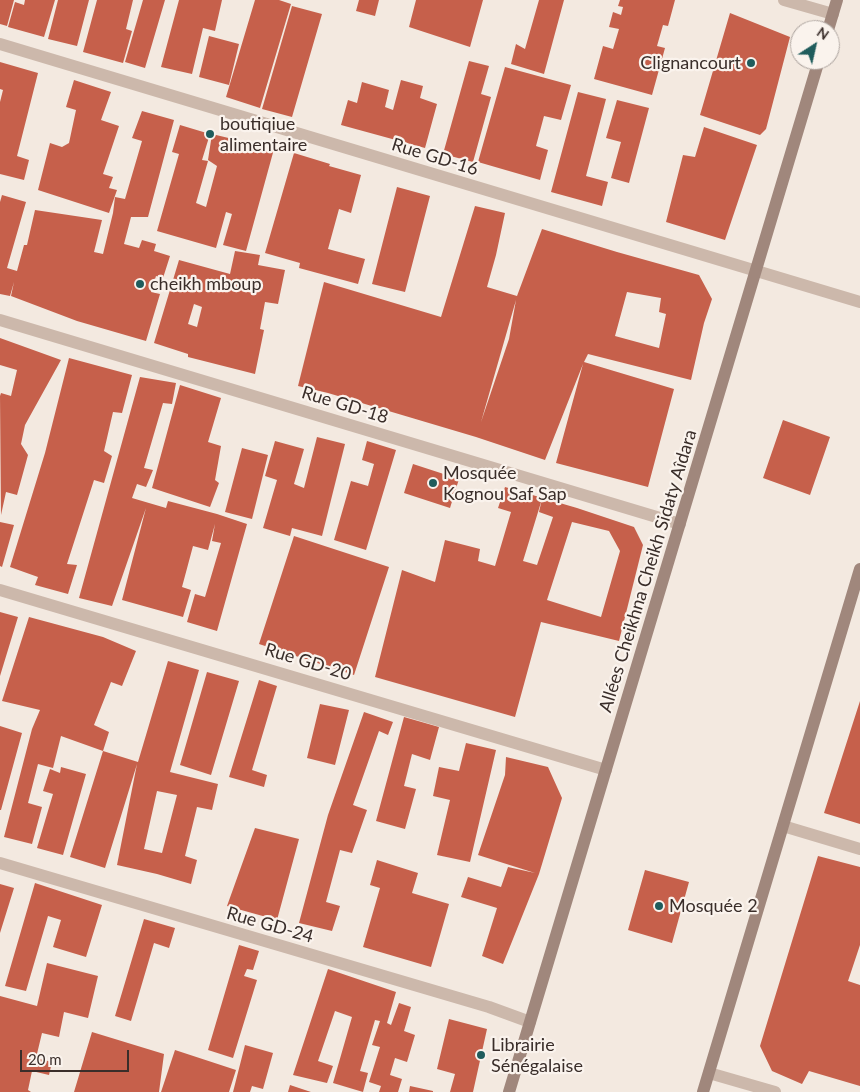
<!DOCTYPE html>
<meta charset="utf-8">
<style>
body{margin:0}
#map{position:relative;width:860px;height:1092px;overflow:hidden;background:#f3e9e0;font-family:Lato,sans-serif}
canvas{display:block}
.north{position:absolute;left:790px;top:20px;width:50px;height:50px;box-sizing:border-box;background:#faf3ed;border:1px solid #ada49f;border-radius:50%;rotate:35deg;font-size:14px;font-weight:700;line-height:20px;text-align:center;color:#3a2e2a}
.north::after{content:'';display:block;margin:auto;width:18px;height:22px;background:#1f5c5c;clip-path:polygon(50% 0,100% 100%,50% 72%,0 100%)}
.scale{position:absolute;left:20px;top:1050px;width:109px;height:22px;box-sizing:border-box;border:2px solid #3a2e2a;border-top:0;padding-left:6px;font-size:15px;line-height:18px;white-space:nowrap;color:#3a2e2a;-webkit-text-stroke:4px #faf3ed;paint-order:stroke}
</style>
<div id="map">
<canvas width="860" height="1092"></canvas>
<div class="north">N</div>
<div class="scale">20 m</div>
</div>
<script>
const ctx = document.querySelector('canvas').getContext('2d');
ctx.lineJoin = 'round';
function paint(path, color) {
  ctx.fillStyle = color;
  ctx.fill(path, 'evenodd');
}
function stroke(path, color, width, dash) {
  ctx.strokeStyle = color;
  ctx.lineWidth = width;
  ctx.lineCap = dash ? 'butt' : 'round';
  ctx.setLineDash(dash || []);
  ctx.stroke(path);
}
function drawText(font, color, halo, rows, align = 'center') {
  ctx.font = font + ' Lato,sans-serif';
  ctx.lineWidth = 4.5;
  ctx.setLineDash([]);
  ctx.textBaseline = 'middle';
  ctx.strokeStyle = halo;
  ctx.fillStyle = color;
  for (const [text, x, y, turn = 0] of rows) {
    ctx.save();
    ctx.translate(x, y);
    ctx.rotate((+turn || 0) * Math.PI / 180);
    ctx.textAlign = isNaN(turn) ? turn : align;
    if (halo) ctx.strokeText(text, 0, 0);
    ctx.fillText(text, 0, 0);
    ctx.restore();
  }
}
paint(new Path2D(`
 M0,0H14L7,26L0,24Z
 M25,0H55L44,37L8,27L15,2L24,5Z
 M58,0H89L77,46L48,39Z
 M97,0H133L126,29L132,31L123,63L83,52Z
 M143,0H165L145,68L125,62Z
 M179,0H222L215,31L203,28L192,74L161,67Z
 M255,0H279L291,4L260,108L226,97Z
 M359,0H379L375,16L356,11Z
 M416,0H483L470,47L409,27Z
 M539,0H564L544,74L511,64L516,44L525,49Z
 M620,0H675L668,26L663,25L657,46L665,48L652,95L594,79L603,46L613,49L619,29L609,27L613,12L621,15L623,7L618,6Z
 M292,6L322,14L292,117L262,109Z
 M730,13L790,37L766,129L760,135L700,115Z
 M209,36L239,44L229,85L199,77Z
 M469,61L489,66L481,94L491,97L473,162L443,154Z
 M0,62L38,73L17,156L29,160L24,180L0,174V102L3,90L0,89Z
 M505,67L571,85L561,120L544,116L536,146L548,150L540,180L478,162Z
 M74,80L111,92L101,120L119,126L103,174L113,177L109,188L117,190L109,213L38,190L50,143L62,147L69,143L76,110L66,107Z
 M401,80L423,86L420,98L437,104L425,148L341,125L348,100L357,103L362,82L389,90L385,107L393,110Z
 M578,92L606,99L586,176L608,182L602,206L551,192Z
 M617,100L649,108L629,183L611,178L621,142L606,138Z
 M142,111L174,120L148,217H131L124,244L139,248L142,240L156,244L154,251L170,256L163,278L156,276L151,292L160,294L146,341L77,321L11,296L14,282L10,296L0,294V202L2,195L26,202L7,268L17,271L24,245H27L35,210L102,220L94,252L103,254L113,213L115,197L125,199L142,141L132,138Z
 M180,125L210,134L202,160L208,161L196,203L206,207L217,166L208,160L212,134L274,149L246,251L223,245L232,214L226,212L216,248L157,231L179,154L172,152Z
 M704,127L757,145L725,240L666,222L683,155L695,157Z
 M294,153L330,164L329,166L361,175L351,213L339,209L328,249L365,259L358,284L299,268L300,263L265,253Z
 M397,187L430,196L405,292L372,284Z
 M475,206L505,213L496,255L487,287L517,296L542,229L617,252L699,275L712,299L704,323L691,380L588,354L584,362L674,389L648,487L556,463L583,364L545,460L476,437L328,393L298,386L324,282L441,317ZM627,292L661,298L659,312L666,314L659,348L615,336ZM516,300L509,339L481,422Z
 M235,251L260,255L258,265L285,270L278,304L265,302L260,329L264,330L255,374L188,357V354L154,343L179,260L230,274ZM194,304L202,307L197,327L188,324Z
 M0,338L61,360L25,425L21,444L28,455L17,495L6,492L1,515L0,396L1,393L11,396L17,370L0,365Z
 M69,358L132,375L122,413L113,412L104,451L112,456L104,483L94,480L67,564L77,565L68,594L35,585L38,577L10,567L45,453Z
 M140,377L176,383L172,404L163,403L144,468L153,470L146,487L137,484L132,498L166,508L168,501L217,514L247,524L217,631L187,622L195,594L205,597L221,543L212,541L215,524L208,550L193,546L182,587L191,590L183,617L122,600L146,508L112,606L79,598Z
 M180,385L221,398L208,442L221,446L215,480L219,483L210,507L152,488Z
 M783,420L830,437L810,495L763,478Z
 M317,437L345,444L322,536L292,528L290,536L263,528L277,480L265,476L275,441L304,449L294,484L304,488Z
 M367,441L396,450L366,550L334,540L351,481L368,486L374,464L362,460Z
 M242,448L268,455L252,519L225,512Z
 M413,464L459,479L450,508L404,493Z
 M505,487L577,508L634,527L643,545L619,641L541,622L515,717L375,677L402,570L435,582L445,540L480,549L478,561L495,566L511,512L498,508ZM542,499L539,512L553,517L537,565L523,561ZM572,522L609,531L620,551L601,617L547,600Z
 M0,522L14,525L2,567L0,566Z
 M294,536L389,567L354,675L259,644Z
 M0,612L18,617L0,676Z
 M29,617L103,637L136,651L122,686L111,682L94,725L109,732L103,751L61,736L53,768L38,764L28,803L42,807L32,844L4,837L32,729L40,710L2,701Z
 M168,661L199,670L170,772L218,784L212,810L197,807L185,856L197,860L191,884L157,874L117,865L137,764L105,868L70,857L103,751L138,762ZM157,791L177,795L162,853L144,849Z
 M207,672L239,681L211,775L180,765Z
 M259,680L277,686L252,770L267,775L264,787L229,777Z
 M860,701V824L824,813Z
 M320,704L349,710L335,765L307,758Z
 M364,712L393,722L388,735L379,731L353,805L367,810L352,853L340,850L326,902L340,906L332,931L299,923L328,815Z
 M404,717L439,727L430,760L412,754L404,786L416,789L405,829L376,821Z
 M0,726L22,733L1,810H0Z
 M466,743L496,750L470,862L437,855L450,800L433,796L439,767L459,771Z
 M506,757L548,767L562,798L539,874L503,964L482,956L497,908L461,897L468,877L501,887L508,867L535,873L478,855L505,775Z
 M61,767L86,774L63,855L37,848L53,794L43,791L50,769L60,773Z
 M255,828L299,839L277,920L227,906Z
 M818,856L860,867V945L848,981L860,985V1086L809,1071L802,1084L772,1071L760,1046Z
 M377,860L418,873L412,893L449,904L431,967L363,947L380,888L370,885Z
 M645,870L689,882L672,943L628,930Z
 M35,883L102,905L86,957L53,947L61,920L48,916L26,991L5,986Z
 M0,884L14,888L0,933Z
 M144,919L175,928L169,948L154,943L131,1021L115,1016Z
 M239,945L259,951L253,970L247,969L244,976L257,980L233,1058L208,1050Z
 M47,963L98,976L88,1018L64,1012L59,1037L42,1033L36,1058L52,1062L49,1075L32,1071L28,1090L31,1092H0V996L37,1006Z
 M328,969L396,992L387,1023L391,1025L399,1003L411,1007L404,1031L415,1035L407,1062L395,1058L390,1075L402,1079L398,1092H379L381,1086L369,1082L380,1047L372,1045L380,1021L375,1020L360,1071L368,1073L363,1092L333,1083L352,1017L335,1011L318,1061L333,1066L327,1083L293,1075Z
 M449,1019L487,1029L473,1092H450L455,1074L437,1069Z
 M92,1032L164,1054L159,1092H74Z
 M245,1045L273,1053L263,1089L252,1086L250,1092H233Z
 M175,1050L236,1070L229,1092H161Z
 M290,1085L311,1092H288Z
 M410,1086L433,1091V1092H409Z`), '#c6604b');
stroke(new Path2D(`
 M784,0L833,14
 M0,44L860,302
 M0,320L680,524
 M0,590L606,770
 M783,826L860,849
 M0,863L489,1007L530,1022
 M709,1073L775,1092`), '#ccb8ab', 12);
stroke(new Path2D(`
 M828,30L837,0
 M509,1092L819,60
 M703,1092L860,569`), '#a0877c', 12);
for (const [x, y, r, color] of [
 [751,63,5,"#1f5c5c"],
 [210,134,5,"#1f5c5c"],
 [140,284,5,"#1f5c5c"],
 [433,483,5,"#1f5c5c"],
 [659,906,5,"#1f5c5c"],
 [481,1055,5,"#1f5c5c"]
]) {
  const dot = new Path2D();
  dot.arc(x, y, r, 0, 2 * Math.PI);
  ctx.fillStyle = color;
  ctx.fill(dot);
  stroke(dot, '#faf3ed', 2);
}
drawText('18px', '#3a2e2a', '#faf3ed', [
 ["Clignancourt",741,63,"right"],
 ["boutiqiue",220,124],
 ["alimentaire",220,145],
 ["cheikh mboup",150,284],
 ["Mosquée",443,473],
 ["Kognou Saf Sap",443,494],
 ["Mosquée 2",669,906],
 ["Librairie",491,1045],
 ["Sénégalaise",491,1066]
], 'left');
drawText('18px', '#3a2e2a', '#faf3ed', [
 ["Rue GD-16",435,157,17],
 ["Rue GD-18",345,405,17],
 ["Allées Cheikhna Cheikh Sidaty Aîdara",648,571,-73],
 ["Rue GD-20",308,662,17],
 ["Rue GD-24",270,925,16]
]);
</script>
